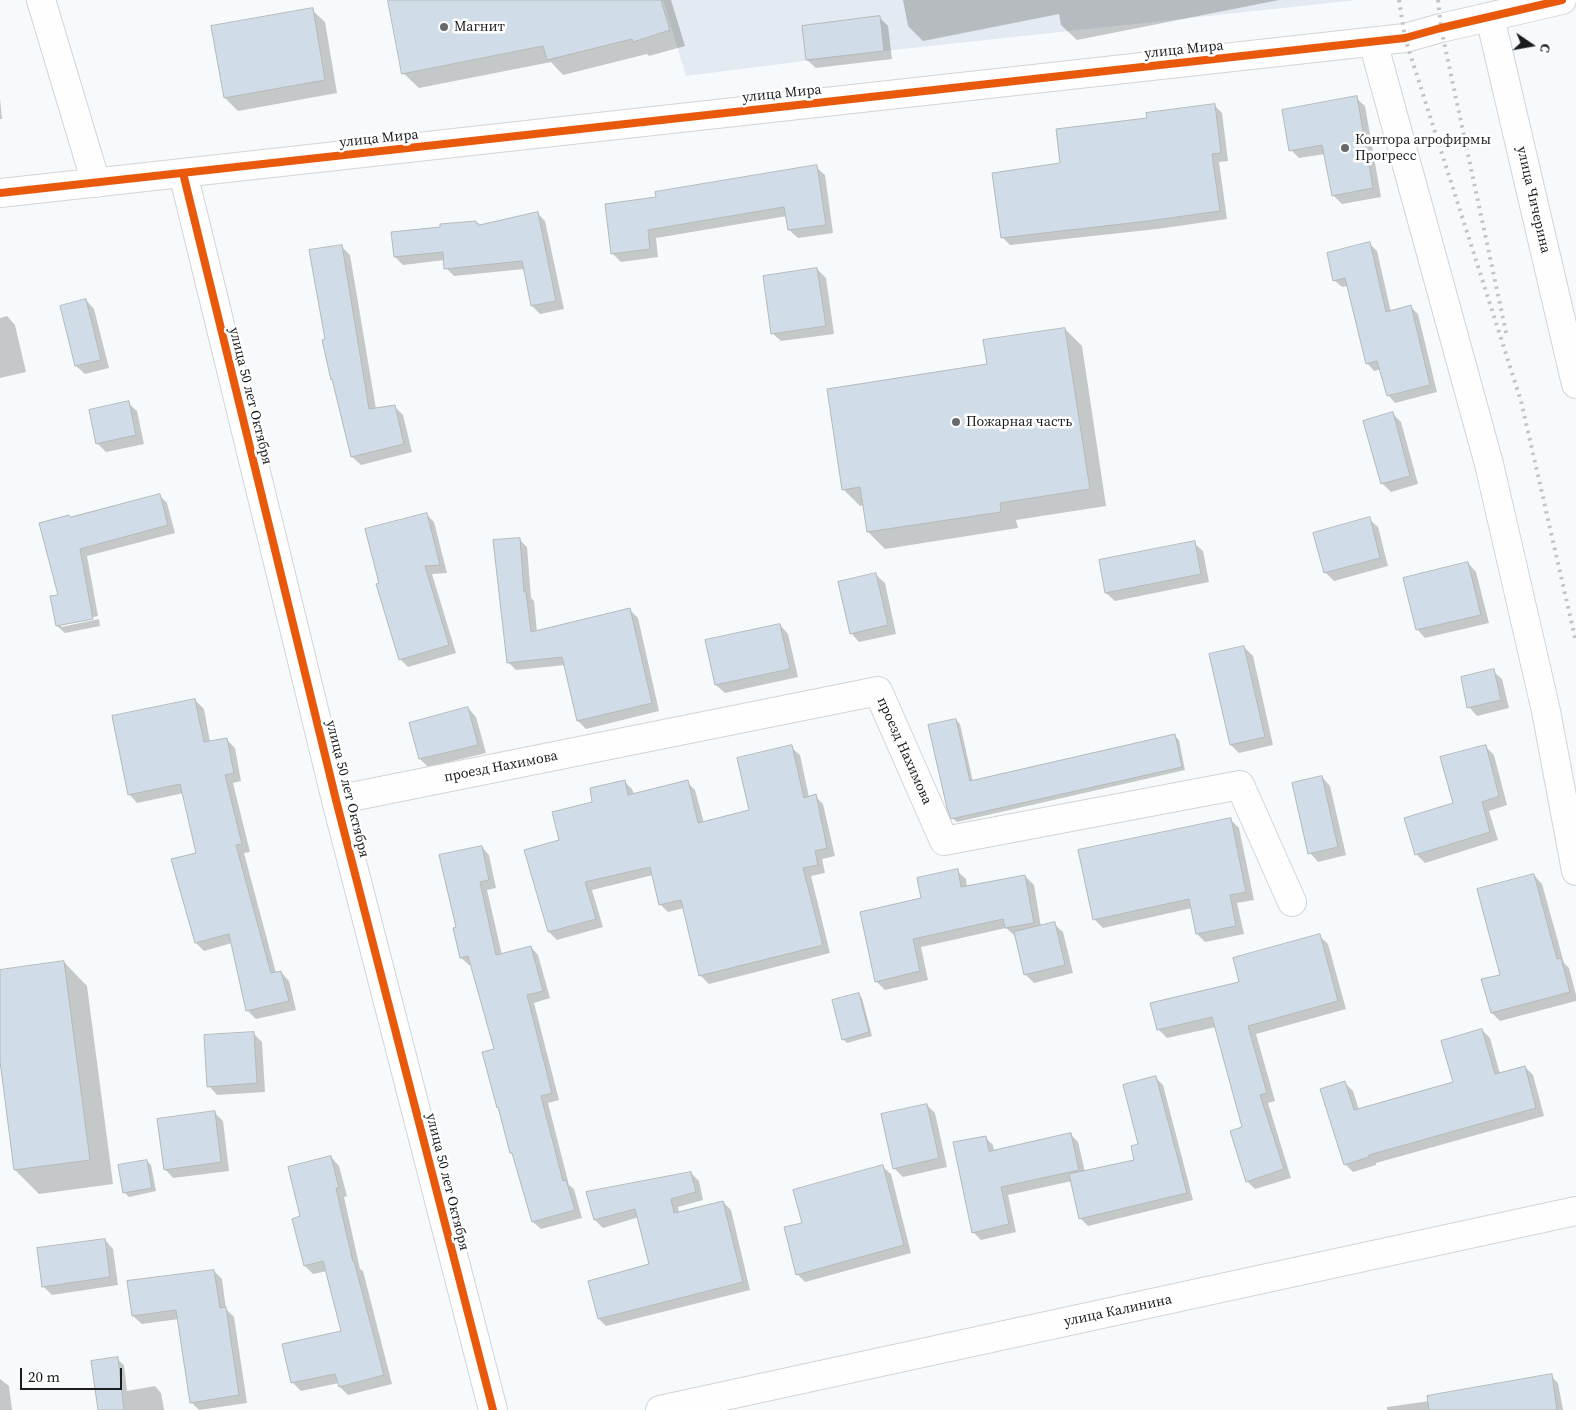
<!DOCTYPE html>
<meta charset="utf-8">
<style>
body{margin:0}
#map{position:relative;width:1576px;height:1410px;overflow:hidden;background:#f7fafc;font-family:"Source Serif 4",serif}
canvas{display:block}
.north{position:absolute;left:1506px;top:20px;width:50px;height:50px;-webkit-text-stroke:4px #fff;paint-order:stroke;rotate:102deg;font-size:14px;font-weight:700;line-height:20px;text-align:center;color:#1a1c1d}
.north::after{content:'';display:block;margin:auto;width:18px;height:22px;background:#1a1c1d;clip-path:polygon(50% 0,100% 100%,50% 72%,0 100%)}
.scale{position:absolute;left:20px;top:1368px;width:102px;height:22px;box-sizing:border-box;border:2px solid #1a1c1d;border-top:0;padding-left:6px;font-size:15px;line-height:18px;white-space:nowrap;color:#1a1c1d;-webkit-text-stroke:4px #fff;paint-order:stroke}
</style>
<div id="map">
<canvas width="1576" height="1410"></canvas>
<div class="north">С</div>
<div class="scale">20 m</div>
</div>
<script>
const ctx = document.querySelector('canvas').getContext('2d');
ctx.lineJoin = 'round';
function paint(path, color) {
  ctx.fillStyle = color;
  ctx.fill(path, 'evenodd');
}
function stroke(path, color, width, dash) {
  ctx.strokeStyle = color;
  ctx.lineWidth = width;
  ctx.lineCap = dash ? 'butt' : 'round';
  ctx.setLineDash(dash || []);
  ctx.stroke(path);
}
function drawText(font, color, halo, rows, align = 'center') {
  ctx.font = font + ' "Source Serif 4",serif';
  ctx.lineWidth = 5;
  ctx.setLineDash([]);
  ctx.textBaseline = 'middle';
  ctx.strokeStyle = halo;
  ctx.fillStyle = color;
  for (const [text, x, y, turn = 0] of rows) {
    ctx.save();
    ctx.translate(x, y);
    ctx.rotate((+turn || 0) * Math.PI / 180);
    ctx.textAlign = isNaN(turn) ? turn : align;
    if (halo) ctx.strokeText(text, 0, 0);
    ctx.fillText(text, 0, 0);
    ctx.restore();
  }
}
paint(new Path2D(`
 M663,0H1357L884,51L686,76Z`), '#e4eaf1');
paint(new Path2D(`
 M389,0H671L685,46L649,56L647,54L563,75L551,62L419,88L403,73Z
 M903,0H1279L1077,40L1061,25L1059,14L923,41L908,26Z
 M312,10L325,22L337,93L238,111L225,98Z
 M879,17L888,26L892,59L816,68L807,60Z
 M0,98L2,119H0Z
 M1356,98L1365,106L1381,197L1342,204L1333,195L1325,154L1299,158L1291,150Z
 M1214,105L1222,113L1228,161L1219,162L1227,219L1157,229L1010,245L1002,237L1061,164L1148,119Z
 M816,167L825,175L833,233L798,238L789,230L787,216L656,238L658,257L621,262L612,253L657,198Z
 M537,213L545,221L564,309L540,314L532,306L524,269L454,276L446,268L445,260L403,265L395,257L442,228L475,222L479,226Z
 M1370,244L1377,251L1391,312L1411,307L1418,314L1437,392L1395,403L1388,395L1381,369L1374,371L1367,363L1348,286L1342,287L1334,280Z
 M341,246L350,255L376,409L394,406L403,415L412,452L361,465L352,457L334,381L332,379L327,340Z
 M817,269L826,278L834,334L781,341L772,333Z
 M86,300L94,309L109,368L85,374L76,366Z
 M7,316L15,325L26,372L0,378V318Z
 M1065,329L1082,346L1106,506L1016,520L1018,528L885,549L868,532L864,505L860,506L843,489L988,365Z
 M128,403L137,411L144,444L106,452L97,443Z
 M1393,414L1401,422L1418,484L1391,492L1382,483Z
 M159,495L167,503L175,533L87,556L98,616L61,624V627L99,619L100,626L65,633L57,626L51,597L59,596L70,518Z
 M426,514L434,522L447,573L432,574L456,653L408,667L400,659Z
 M1369,519L1378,527L1388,566L1334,581L1325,572Z
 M519,539L527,547L531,598L534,601L537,632L630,610L638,618L659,711L586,729L578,721L565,665L516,670L508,662Z
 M1194,543L1203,551L1209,582L1115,601L1106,593L1100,561Z
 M1468,563L1476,572L1489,623L1425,638L1417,629Z
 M876,575L885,583L896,634L859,642L851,633Z
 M780,625L788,634L798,677L725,693L716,685L706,641Z
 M1244,647L1253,656L1273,745L1239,753L1231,745Z
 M1493,671L1502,679L1509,708L1477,716L1469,707Z
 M195,700L204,709L210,742L226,739L235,748L241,781L233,783L250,852L244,853L276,973L281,972L289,981L296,1010L256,1019L247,1010L232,943L204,951L196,943L197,854L184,793L137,803L129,794Z
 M468,708L476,717L486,753L428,767L420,759Z
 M956,720L960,724L973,782L1175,736L1179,740L1185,770L957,822L952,818Z
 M1485,746L1494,755L1507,805L1489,811L1498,840L1425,863L1416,854L1454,804Z
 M791,747L800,755L809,797L815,796L823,804L835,856L822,859L825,873L811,876L830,953L709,984L700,975L684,908L668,912L660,904L653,875L592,890L603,927L557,940L549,932L526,850L561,840L594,803L624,781L632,789L634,794L687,782L695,790L704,823L750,811Z
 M1322,777L1330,786L1346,855L1318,862L1310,853Z
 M1231,820L1239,828L1254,900L1237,903L1244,934L1205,942L1197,934L1192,908L1103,928L1095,920Z
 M482,847L489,855L496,888L487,890L502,955L531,947L538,955L550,998L534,1003L559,1100L548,1103L569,1185L574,1189L582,1218L541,1229L533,1222L514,1155L511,1153L500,1109L498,1107L495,1050L471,965H469L461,958L457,928Z
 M957,871L966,879L967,887L1025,876L1034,885L1041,927L1054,924L1063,932L1073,973L1034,983L1025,974L1016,936H1015L1006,928L921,947L928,980L885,990L876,981L923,899Z
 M1534,875L1542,884L1564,963L1569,968L1576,995V1001L1500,1021L1492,1013L1501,975Z
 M1319,936L1328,944L1346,1009L1256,1034L1275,1101L1268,1103L1291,1178L1255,1189L1247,1181L1244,1128L1216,1027L1167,1038L1158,1029L1241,983Z
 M64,962L87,986L113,1184L39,1194L15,1170L0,1052V971Z
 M858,994L862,998L872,1036L847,1043L843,1039Z
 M1482,1030L1490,1038L1500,1074L1525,1067L1533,1075L1544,1116L1376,1163V1165L1353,1172L1345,1164V1083L1353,1091L1359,1110L1454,1083Z
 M253,1033L262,1042L265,1092L217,1095L209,1086Z
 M1155,1077L1163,1085L1193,1200L1088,1226L1080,1218L1072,1181L1008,1195L1016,1232L981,1240L973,1232L985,1137L993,1145L994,1151L1070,1134L1078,1142L1085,1172L1136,1160Z
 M927,1105L935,1113L947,1167L903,1177L894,1168Z
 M215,1113L223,1121L229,1171L173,1178L165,1169Z
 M331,1157L339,1166L347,1196L344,1197L360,1269L363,1271L392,1384L348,1395L340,1387L339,1383L301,1391L292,1382L343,1332L327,1271L313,1274L305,1266L302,1217Z
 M147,1161L151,1165L156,1191L129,1197L125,1193Z
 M883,1167L891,1174L911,1253L805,1282L797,1274L804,1224Z
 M691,1173L699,1181L703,1200L678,1207L679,1213L723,1202L731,1210L750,1290L606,1326L599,1319L651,1265L639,1217L603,1228L595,1220Z
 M105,1240L113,1249L118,1285L52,1295L43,1286Z
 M214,1271L222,1279L226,1309L234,1317L247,1403L199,1410L191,1402L179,1319L142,1324L133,1316Z
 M117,1359L124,1365L127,1391L155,1386L161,1393L164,1410H99Z
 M1551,1376L1558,1383L1563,1410H1387V1407L1451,1398Z
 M0,1379L9,1386L12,1410H0Z`), '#0003');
const building = new Path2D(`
 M388,0H661L670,30L633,42L632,39L547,60L543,46L402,74Z
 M313,8L325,80L224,98L211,26Z
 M880,16L884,51L806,60L802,26Z
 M1357,96L1373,188L1332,196L1322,145L1289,151L1282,110Z
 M1215,104L1221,153L1212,154L1220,211L1148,221L1001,238L992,173L1060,163L1056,129L1147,118L1146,113Z
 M817,165L826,225L788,230L784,207L648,230L650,249L611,254L605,204L656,197L655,192Z
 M538,212L556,301L531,306L522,261L444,269L443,252L394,257L391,232L440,227V224L476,221V223H478V225Z
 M1370,242L1386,312L1411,305L1430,385L1387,396L1377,361L1366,364L1345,278L1333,281L1327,253Z
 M342,245L369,409L395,405L404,444L351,457L332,379L331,380L322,340L325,339L309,250Z
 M817,268L826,326L771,334L763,276Z
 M86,299L101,360L75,366L60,306Z
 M1065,328L1090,489L1000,503L1001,512L867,532L860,487L842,490L827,389L987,364L983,340Z
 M129,401L136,435L96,444L89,410Z
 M1393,412L1410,476L1381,484L1363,421Z
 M160,494L168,525L80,549L93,619L56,626L50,596L58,595L39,523L69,515L70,517Z
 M427,513L440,565L425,566L449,645L399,660L376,584L379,583L365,529Z
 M1370,517L1380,558L1324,573L1313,533Z
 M520,538L524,592H526L531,632L630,608L652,703L577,721L562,657L507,663L493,540Z
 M1195,541L1201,574L1105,593L1099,560Z
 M1468,562L1481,615L1416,630L1403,578Z
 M876,573L888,625L850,634L838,582Z
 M780,624L790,669L715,685L705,640Z
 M1244,646L1265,737L1230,745L1209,654Z
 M1494,669L1501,700L1467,708L1461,677Z
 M195,699L204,742L227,738L234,773L225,775L242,844L236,845L271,973L281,971L289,1001L246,1011L229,934L195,943L171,859L196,853L180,784L128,795L112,716Z
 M468,707L478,745L419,759L409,723Z
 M956,719L970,781L1175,734L1182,767L951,819L947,808L928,725Z
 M792,745L804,798L816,794L827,848L815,851L818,865L803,868L823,945L699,976L681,900L659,905L650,867L585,882L596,919L548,932L524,850L559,840L552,812L592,802L590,788L625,780L628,795L688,780L698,823L749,810L737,758Z
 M1486,745L1499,796L1482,802L1490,832L1415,855L1404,818L1453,803L1440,757Z
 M1322,776L1338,847L1308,854L1292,783Z
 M1231,818L1246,892L1230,895L1236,926L1196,934L1189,899L1093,920L1078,850Z
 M482,846L489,880L480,882L496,955L531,946L543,991L527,995L552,1093L541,1096L563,1181L566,1180L575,1210L532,1222L512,1153H510L498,1107L497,1108L482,1052L494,1049L468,956L460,958L453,928L456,927L439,855Z
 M958,869L961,887L1025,875L1034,923L1005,928L1003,919L913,939L920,971L875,982L860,912L921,898L917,878Z
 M1534,874L1557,959L1561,958L1570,992L1491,1013L1481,979L1500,975L1477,889Z
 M1055,922L1065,965L1024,975L1014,932Z
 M1320,934L1338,1001L1248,1026L1267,1093L1260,1095L1284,1169L1246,1182L1230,1131L1242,1127L1212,1017L1157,1030L1150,1003L1239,982L1233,958Z
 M64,961L90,1160L14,1170L0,1061V970Z
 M859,993L869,1032L842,1040L832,1000Z
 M1482,1029L1495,1074L1525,1066L1536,1108L1369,1155V1157L1344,1165L1320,1089L1345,1081L1354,1110L1453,1082L1441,1041Z
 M254,1032L257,1083L207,1087L204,1035Z
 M1156,1076L1187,1193L1079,1219L1069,1174L1134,1160L1131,1146L1138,1144L1123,1085Z
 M927,1104L939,1158L893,1169L881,1114Z
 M215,1111L221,1162L164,1170L157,1119Z
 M1071,1133L1079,1170L1001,1187L1009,1224L972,1233L953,1142L986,1136L989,1151Z
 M331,1156L339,1188H336L353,1262L354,1261L384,1375L339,1387L335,1374L291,1383L282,1344L341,1331L323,1261L304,1266L292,1219L300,1216L288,1167Z
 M147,1160L152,1188L123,1193L118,1165Z
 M883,1165L904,1245L796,1275L784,1227L802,1223L793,1190Z
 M691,1172L696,1192L671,1199L674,1213L723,1201L743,1282L598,1319L588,1281L649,1264L635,1209L594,1220L586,1192Z
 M105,1239L110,1277L42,1287L37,1248Z
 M214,1270L220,1308L226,1307L239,1395L190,1403L176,1310L132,1316L127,1281Z
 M118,1357L124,1410H98L91,1361Z
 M1552,1374L1557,1410H1429L1427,1396Z`);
paint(building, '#d0dce7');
stroke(building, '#b6b8b9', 1);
const minor = new Path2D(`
 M41,0L96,183
 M1490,17L1576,384
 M1373,42L1489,464L1546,711L1576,871
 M183,173L336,800L493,1410
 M0,193L1405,38L1441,28L1562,0
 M336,800L878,691L944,841L1240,785L1292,902
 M660,1410L1576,1211`);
stroke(minor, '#d2d4d5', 30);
stroke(minor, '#fefeff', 28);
stroke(new Path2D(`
 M1399,0L1405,38L1521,401L1576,642
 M1438,0L1441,28L1507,337`), '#c4c4c5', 4, [2.5, 5]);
stroke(new Path2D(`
 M183,173L336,800L493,1410
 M0,193L1405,38L1441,28L1562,0`), '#e8590c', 8);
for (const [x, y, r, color] of [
 [444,27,5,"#676a6b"],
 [1345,148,5,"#676a6b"],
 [956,422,5,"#676a6b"]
]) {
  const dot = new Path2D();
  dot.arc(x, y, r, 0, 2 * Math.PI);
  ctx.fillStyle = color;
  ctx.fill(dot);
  stroke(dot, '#fff', 2);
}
drawText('14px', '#1a1c1d', '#fff', [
 ["Магнит",454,27],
 ["Контора агрофирмы",1355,140],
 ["Прогресс",1355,156],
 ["Пожарная часть",966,422]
], 'left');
drawText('14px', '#1a1c1d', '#fff', [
 ["улица Мира",1184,50,-6],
 ["улица Мира",782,94,-6],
 ["улица Мира",379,139,-6],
 ["улица Чичерина",1533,200,77],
 ["улица 50 лет Октября",250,396,76],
 ["проезд Нахимова",904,751,66],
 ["проезд Нахимова",501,767,-11],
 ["улица 50 лет Октября",347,789,76],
 ["улица 50 лет Октября",447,1182,76],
 ["улица Калинина",1118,1311,-12]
]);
</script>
